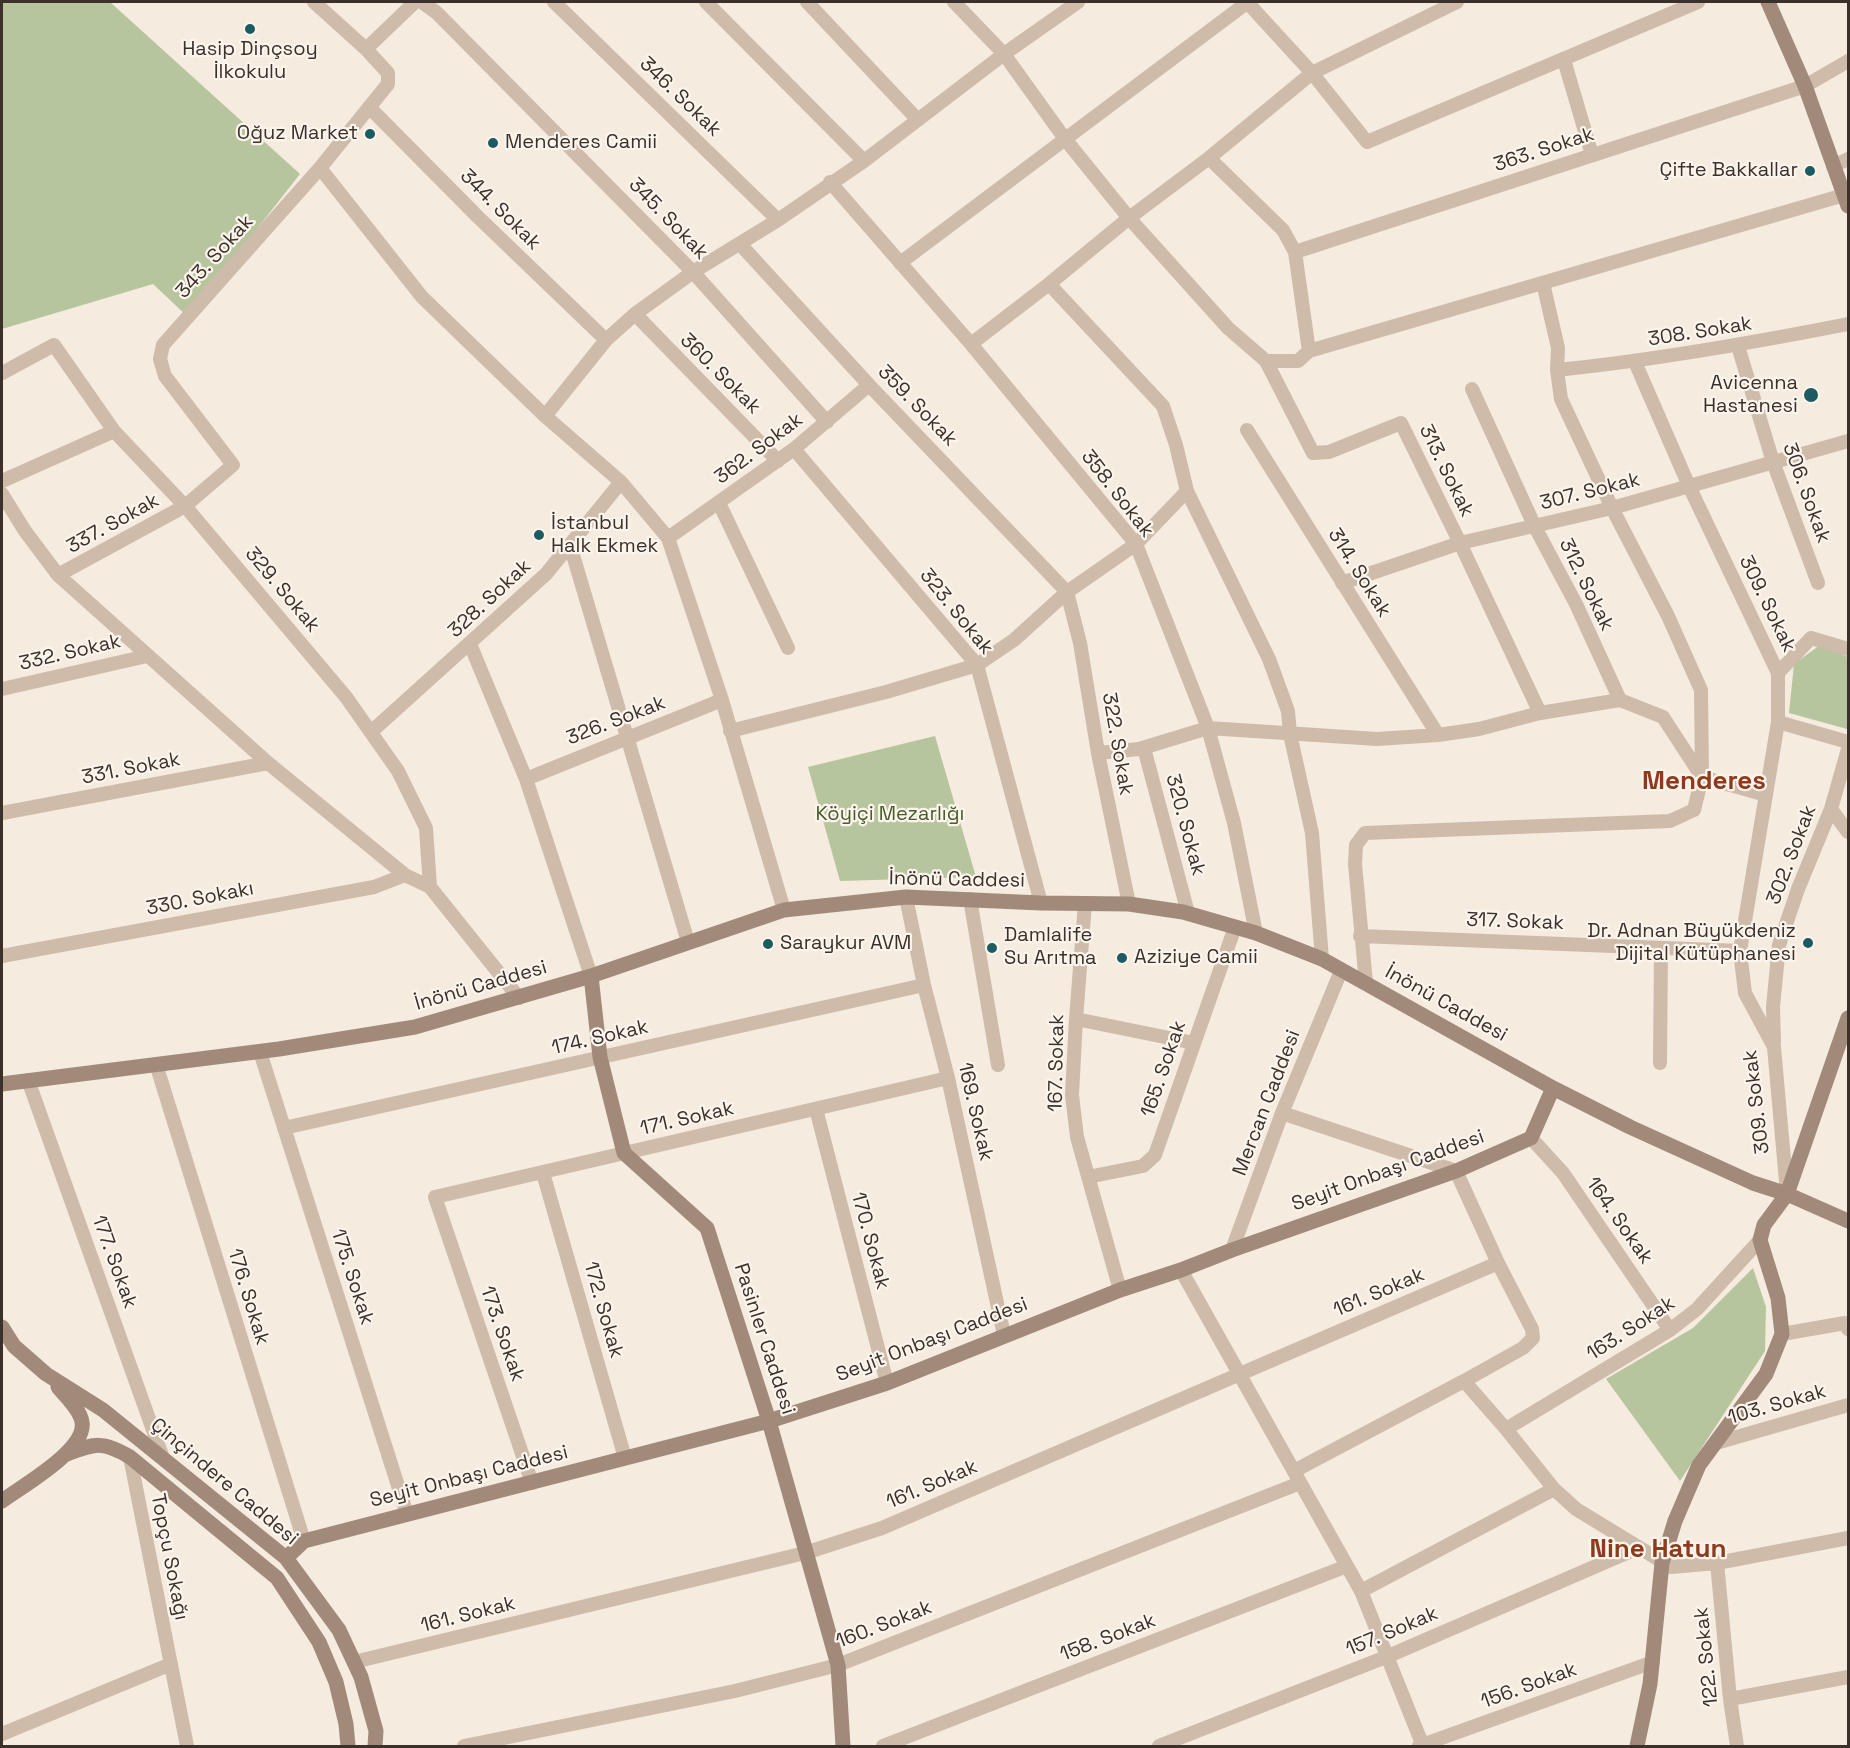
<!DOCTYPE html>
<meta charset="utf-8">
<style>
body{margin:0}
#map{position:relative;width:1850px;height:1748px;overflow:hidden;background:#f5ebdf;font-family:"Space Grotesk",sans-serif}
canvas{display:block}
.frame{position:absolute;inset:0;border:3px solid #3b302a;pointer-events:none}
</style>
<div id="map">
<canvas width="1850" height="1748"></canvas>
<div class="frame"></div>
</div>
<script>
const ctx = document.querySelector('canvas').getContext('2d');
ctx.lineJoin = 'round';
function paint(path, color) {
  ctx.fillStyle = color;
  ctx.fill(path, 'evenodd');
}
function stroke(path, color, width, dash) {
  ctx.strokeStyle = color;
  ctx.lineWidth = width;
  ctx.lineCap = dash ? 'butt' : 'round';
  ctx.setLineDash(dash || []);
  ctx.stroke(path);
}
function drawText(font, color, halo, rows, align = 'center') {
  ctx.font = font + ' "Space Grotesk",sans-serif';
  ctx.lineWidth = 4.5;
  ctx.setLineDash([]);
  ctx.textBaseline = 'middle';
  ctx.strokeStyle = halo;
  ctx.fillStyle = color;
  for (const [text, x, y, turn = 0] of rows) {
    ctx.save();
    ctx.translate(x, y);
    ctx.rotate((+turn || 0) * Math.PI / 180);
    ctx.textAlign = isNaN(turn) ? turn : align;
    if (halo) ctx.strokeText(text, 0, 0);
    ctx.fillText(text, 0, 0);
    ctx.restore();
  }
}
paint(new Path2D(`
 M2,2H110L300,174L188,317L153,284L2,329Z
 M1820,645L1848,657L1847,729L1789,713L1794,664Z
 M935,736L976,877L840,881L808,767Z
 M1753,1268L1766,1307L1765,1351L1680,1481L1606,1379L1693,1328Z`), '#b7c59e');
stroke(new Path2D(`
 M422,2L437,13L693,272L827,422
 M554,2L778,220
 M706,2L864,161
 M807,2L918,120
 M954,2L1004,54L1065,139L1129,218L1228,328L1266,361H1298L1309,351L1844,195
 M1247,2L1312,73L1367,142L1698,2
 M366,49L415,2
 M1564,60L1592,155
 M369,107L478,217L606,340
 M1209,158L1283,230L1295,252L1309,351
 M1833,166L1848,159
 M320,168L422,297L545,416L621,482L668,538L722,700L784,910
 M830,182L971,344L1136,544L1208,728L1234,823L1256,933
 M740,244L869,385L1067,592L1080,643L1098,753L1129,904
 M1295,252L1805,86L1848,61
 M900,263L1248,2
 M1049,284L1163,406L1176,445L1187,491L1269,659L1288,711L1290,734L1312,833L1322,959
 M635,314L778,461
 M971,344L1049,284L1129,218L1209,158L1312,73L1457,2
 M1738,346L1773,462L1818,583
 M1266,361L1313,453L1329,452L1401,423L1460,543L1540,713
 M1635,362L1689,486L1778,673V722L1740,951L1745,993L1774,1047L1787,1193
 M1557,370C1656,360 1752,343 1848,324
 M2,373L54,345L114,431L185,506L346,697L398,771L426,828L430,887
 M1472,389L1535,527L1576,604L1620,700
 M545,416L606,340L635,314L693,272L778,220L864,161L1004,54L1078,2
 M1247,430L1438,735
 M794,449L977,665L1041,903
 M2,481L114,431
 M2,494L25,531L58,575L268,763L405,875L430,887L519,998
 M719,503L788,648
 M668,538L794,449L869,385
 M570,545L688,942
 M58,575L185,506L233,465L165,376L160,359L163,345L320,168L388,84V73L366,49L314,2
 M1342,583L1460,543L1612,508L1848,441
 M470,644L526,779L591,976
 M1778,673L1811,638L1848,649
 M2,689L147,656
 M1778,722L1848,742
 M730,731L886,692L977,665L1014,640L1067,592L1136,544L1187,491
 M371,732L546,574L621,482
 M1144,748L1188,913
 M1098,753L1139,749L1208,728L1377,739L1438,735L1479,729L1540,713L1620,700L1663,717L1702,777L1766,795
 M526,779L722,700
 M1831,809L1848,832
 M2,813L268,763
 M906,897L924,985L948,1078L1004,1335
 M970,899L998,1065
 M1085,903L1076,1019L1072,1095L1077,1137L1120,1290
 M1360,936L1740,951
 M2,956L374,887L405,875
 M1366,983L1355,864L1356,845L1365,833L1670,821L1694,810L1702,777L1701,690L1668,616L1612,508L1561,399L1557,370L1558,348L1543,283
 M1076,1019L1194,1043
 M1774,1042L1773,1007L1779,945L1798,889L1831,809L1848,749
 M260,1052L407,1514
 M1660,1063L1661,948
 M156,1064L304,1541
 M28,1080L163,1458
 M816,1109L887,1383
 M1282,1113L1456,1171L1498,1263L1532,1329L1533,1338L1523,1348L1464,1381L1294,1471
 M284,1128L924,985
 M1531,1138L1563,1173L1670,1330
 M543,1173L625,1458
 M1088,1177L1143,1166L1155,1155L1235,927
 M1232,1250L1282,1113L1341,971
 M1181,1270L1361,1591L1423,1746
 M1782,1334L1845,1323L1848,1329
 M1464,1381L1506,1429L1554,1489L1576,1509L1671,1567L1717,1563L1848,1538
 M1506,1429L1670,1330L1697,1309L1760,1240
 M1716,1443L1848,1405
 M130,1457L187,1746
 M532,1483L435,1197L948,1078
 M1717,1563L1730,1699L1737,1746
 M1361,1591L1554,1489
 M354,1662L805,1553L882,1528L1498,1263
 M1730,1699L1848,1677
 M2,1734L171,1664
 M464,1746L735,1691L838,1665L1300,1483
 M883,1746L1347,1566
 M1159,1746L1386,1657L1638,1548
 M1419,1746L1653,1662`), '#cebbaa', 14);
stroke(new Path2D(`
 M1768,2L1805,86L1848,206
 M591,976L600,1057L624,1153L707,1228L769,1421L838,1665L843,1746
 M2,1084L279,1049L415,1027L591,976L784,910L906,897L1041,903L1129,904L1183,912L1256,933L1322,959L1553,1088L1630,1127L1753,1183L1787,1194L1848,1221
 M2,1327L14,1346L46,1374L103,1410L286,1558L339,1630L361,1677L376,1731L375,1746
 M67,1454C96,1443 103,1441 130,1457L277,1578L319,1642L336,1682L346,1724L348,1746
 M2,1501C22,1486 87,1450 82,1422C80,1409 66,1397 58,1387
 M286,1558L304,1541L769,1421L887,1383L1120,1290L1181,1270L1232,1250L1456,1171L1531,1138L1553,1088
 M1637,1746L1650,1684L1662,1563L1675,1521L1699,1465L1766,1374L1782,1334L1778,1298L1760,1240L1764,1225L1787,1194L1848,1018`), '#a28a7b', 15);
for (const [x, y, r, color] of [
 [250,29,6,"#1c5b60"],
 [370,134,6,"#1c5b60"],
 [493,143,6,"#1c5b60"],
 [1810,171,6,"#1c5b60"],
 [1811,395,8,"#1c5b60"],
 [539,535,6,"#1c5b60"],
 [1808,943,6,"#1c5b60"],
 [768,944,6,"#1c5b60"],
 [992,948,6,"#1c5b60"],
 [1122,958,6,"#1c5b60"]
]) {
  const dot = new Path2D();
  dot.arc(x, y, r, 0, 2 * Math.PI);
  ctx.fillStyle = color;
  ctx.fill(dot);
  stroke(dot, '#fbf5ed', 2);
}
drawText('20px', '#3b302a', '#fbf5ed', [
 ["Hasip Dinçsoy",250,50,"center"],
 ["İlkokulu",250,73,"center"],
 ["Oğuz Market",358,134,"right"],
 ["Menderes Camii",505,143],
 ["Çifte Bakkallar",1798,171,"right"],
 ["Avicenna",1798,384,"right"],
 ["Hastanesi",1798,407,"right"],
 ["İstanbul",551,524],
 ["Halk Ekmek",551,547],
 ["Dr. Adnan Büyükdeniz",1796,932,"right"],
 ["Dijital Kütüphanesi",1796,955,"right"],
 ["Damlalife",1004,936],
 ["Su Arıtma",1004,959],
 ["Saraykur AVM",780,944],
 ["Aziziye Camii",1134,958]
], 'left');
drawText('20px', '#3b302a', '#fbf5ed', [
 ["346. Sokak",680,97,44],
 ["363. Sokak",1544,150,-18],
 ["344. Sokak",500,210,45],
 ["345. Sokak",668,219,46],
 ["343. Sokak",215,257,-48],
 ["308. Sokak",1700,332,-9],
 ["360. Sokak",720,374,45],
 ["359. Sokak",917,406,46],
 ["362. Sokak",759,449,-37],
 ["313. Sokak",1446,471,64],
 ["307. Sokak",1590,492,-14],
 ["306. Sokak",1806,493,70],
 ["358. Sokak",1117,494,52],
 ["337. Sokak",113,524,-29],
 ["314. Sokak",1359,573,58],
 ["312. Sokak",1586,585,64],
 ["329. Sokak",282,590,50],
 ["328. Sokak",490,599,-43],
 ["309. Sokak",1767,604,64],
 ["323. Sokak",956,612,51],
 ["332. Sokak",70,653,-13],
 ["326. Sokak",616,721,-21],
 ["322. Sokak",1117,744,80],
 ["331. Sokak",131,769,-11],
 ["320. Sokak",1185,825,75],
 ["302. Sokak",1792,855,-69],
 ["İnönü Caddesi",957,880,1],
 ["330. Sokakı",200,899,-11],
 ["317. Sokak",1515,922,2],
 ["İnönü Caddesi",481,986,-16],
 ["İnönü Caddesi",1446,1004,29],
 ["174. Sokak",600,1038,-13],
 ["167. Sokak",1057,1063,-89],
 ["165. Sokak",1164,1069,-71],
 ["309. Sokak",1757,1102,-97],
 ["Mercan Caddesi",1267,1103,-69],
 ["169. Sokak",975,1112,77],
 ["171. Sokak",687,1119,-13],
 ["Seyit Onbaşı Caddesi",1388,1171,-20],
 ["164. Sokak",1619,1221,55],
 ["170. Sokak",870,1241,75],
 ["177. Sokak",114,1262,70],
 ["175. Sokak",352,1277,72],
 ["161. Sokak",1379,1293,-23],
 ["176. Sokak",248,1297,73],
 ["172. Sokak",603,1310,74],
 ["163. Sokak",1631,1329,-33],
 ["173. Sokak",502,1334,71],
 ["Pasinler Caddesi",764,1339,72],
 ["Seyit Onbaşı Caddesi",932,1340,-21],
 ["103. Sokak",1777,1405,-16],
 ["Seyit Onbaşı Caddesi",469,1477,-14],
 ["Çinçindere Caddesi",224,1482,40],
 ["161. Sokak",932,1485,-23],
 ["Topçu Sokağı",169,1557,79],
 ["161. Sokak",468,1615,-14],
 ["160. Sokak",884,1625,-21],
 ["157. Sokak",1392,1632,-23],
 ["158. Sokak",1108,1638,-21],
 ["122. Sokak",1707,1657,-96],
 ["156. Sokak",1529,1686,-20]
]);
drawText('20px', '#495c2c', '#fbf5ed', [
 ["Köyiçi Mezarlığı",890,815]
]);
drawText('bold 26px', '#903a1d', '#fbf5ed', [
 ["Menderes",1704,782],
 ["Nine Hatun",1658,1550]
]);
</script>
